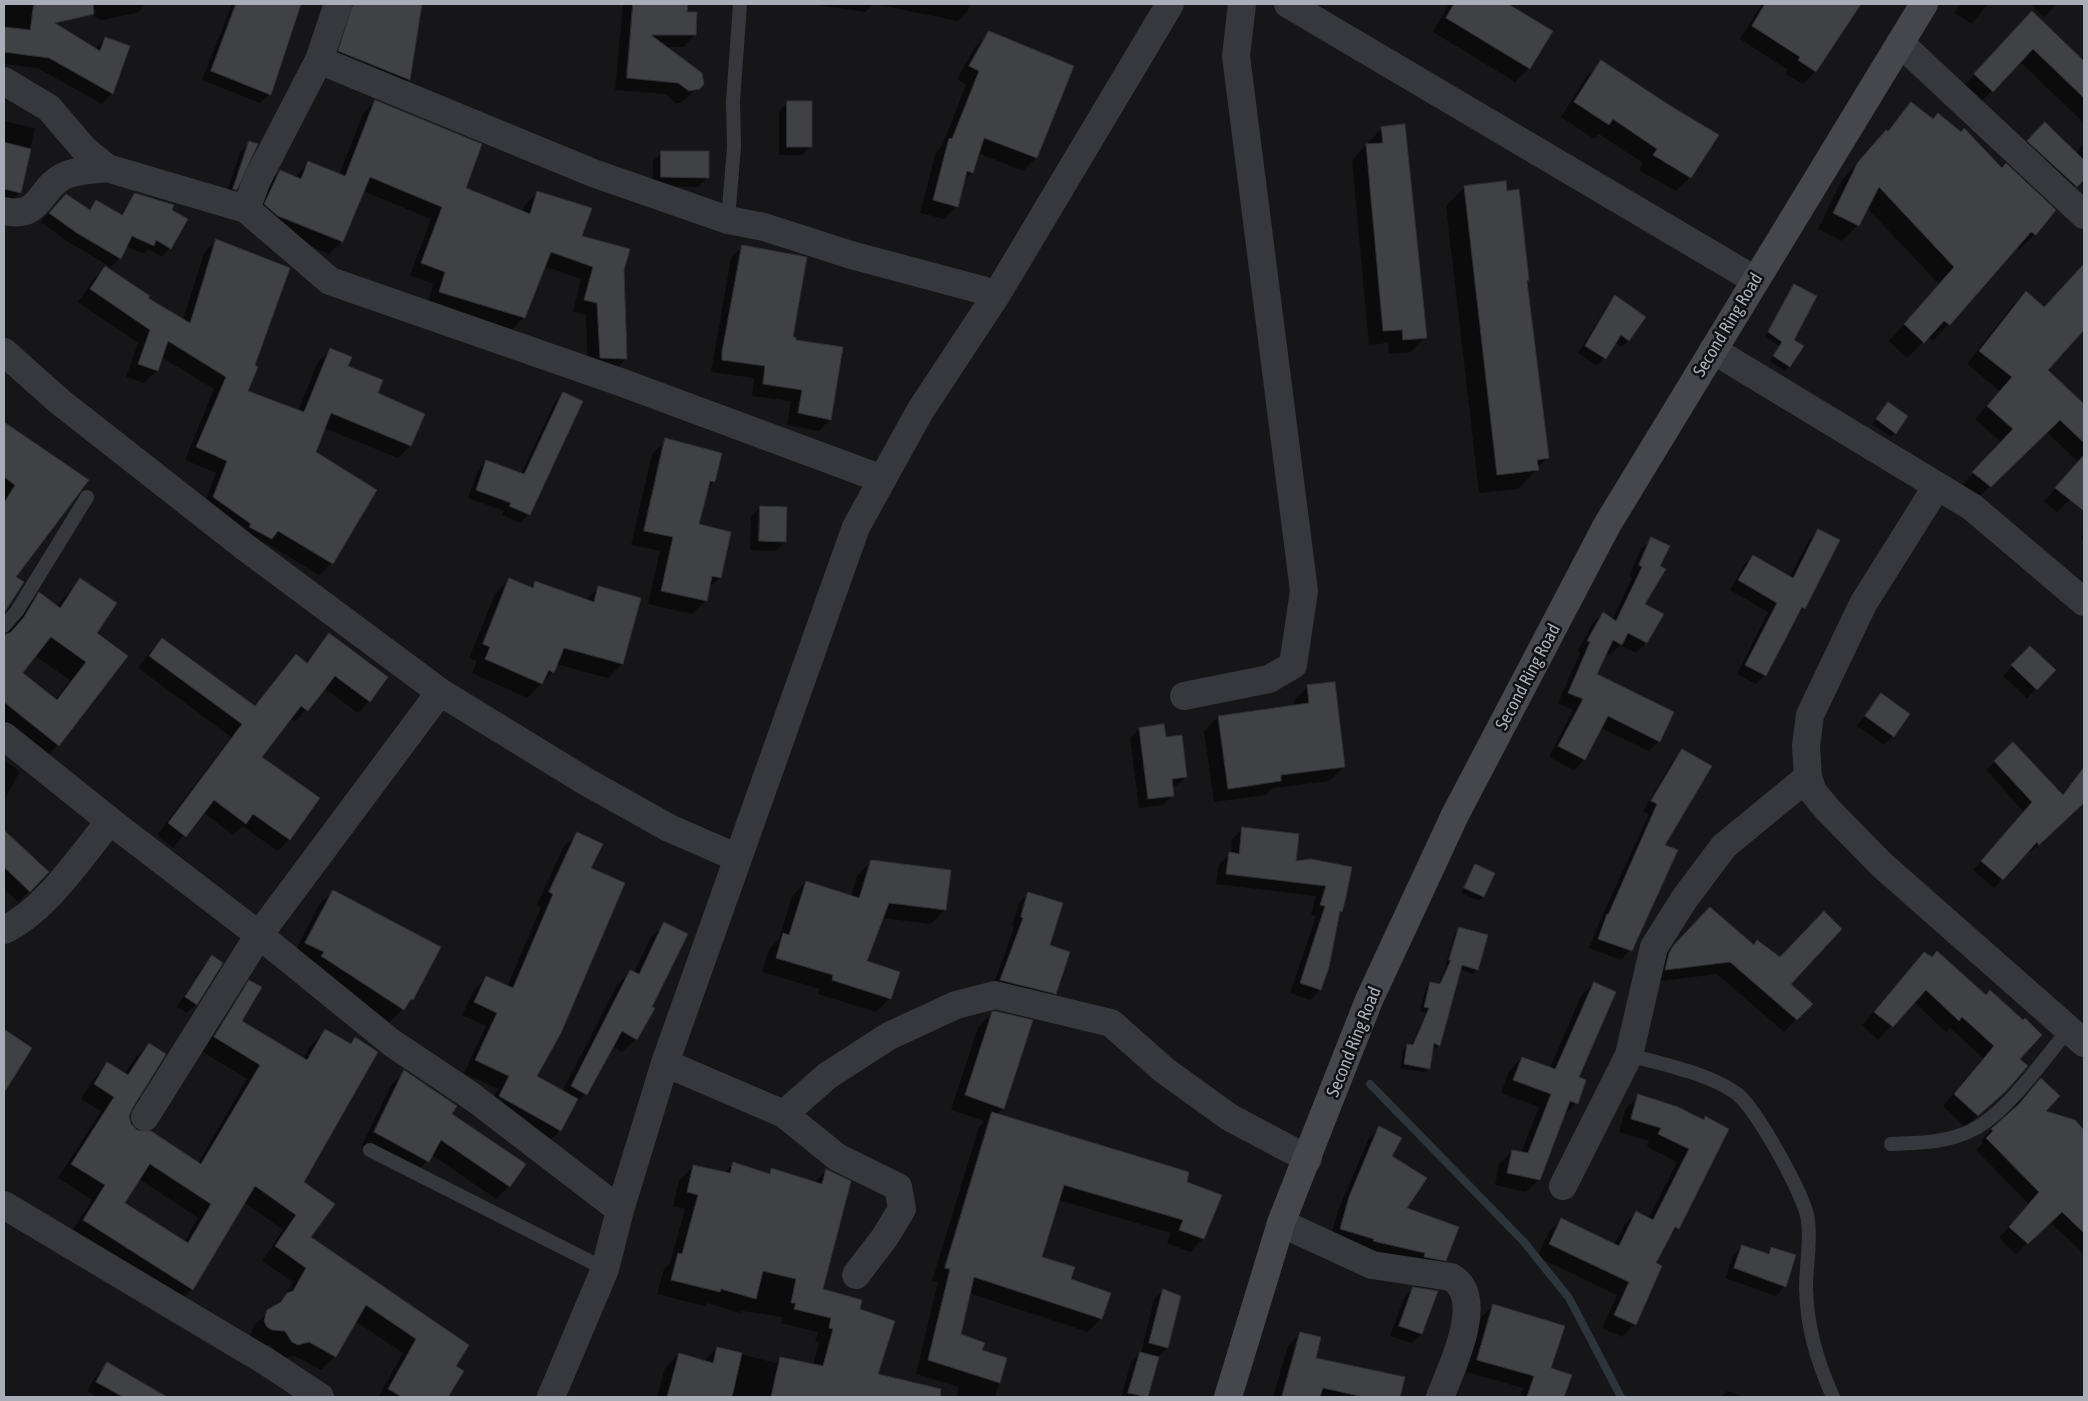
<!DOCTYPE html>
<style>
body{margin:0}
#map{position:relative;width:2088px;height:1401px;overflow:hidden;background:#161618;font-family:"Asap Condensed",sans-serif}
canvas{display:block}
.frame{position:absolute;inset:0;border:5px solid #a8adb8;pointer-events:none}
</style>
<div id="map">
<canvas width="2088" height="1401"></canvas>
<div class="frame"></div>
</div>
<script>
const ctx = document.querySelector('canvas').getContext('2d');
ctx.lineJoin = 'round';
function paint(path, color) {
  ctx.fillStyle = color;
  ctx.fill(path, 'evenodd');
}
function stroke(path, color, width, dash) {
  ctx.strokeStyle = color;
  ctx.lineWidth = width;
  ctx.lineCap = dash ? 'butt' : 'round';
  ctx.setLineDash(dash || []);
  ctx.stroke(path);
}
function drawText(font, color, halo, rows, align = 'center') {
  ctx.font = font + ' "Asap Condensed",sans-serif';
  ctx.lineWidth = 5;
  ctx.setLineDash([]);
  ctx.textBaseline = 'middle';
  ctx.strokeStyle = halo;
  ctx.fillStyle = color;
  for (const [text, x, y, turn = 0] of rows) {
    ctx.save();
    ctx.translate(x, y);
    ctx.rotate((+turn || 0) * Math.PI / 180);
    ctx.textAlign = isNaN(turn) ? turn : align;
    if (halo) ctx.strokeText(text, 0, 0);
    ctx.fillText(text, 0, 0);
    ctx.restore();
  }
}
paint(new Path2D(`
 M4,4H56L53,24L95,49L105,38L112,93L102,104L37,68L4,64Z
 M72,4H146L137,13L101,20Z
 M232,4H299L270,94L260,103L202,80Z
 M335,4H421L408,80L394,94L325,65Z
 M623,4H687L686,13L695,35L683,47H665L702,84L681,103H676L665,94L615,90Z
 M809,4H969L968,11L958,21L874,4L865,12Z
 M1449,4H1507L1551,32L1529,68L1515,82L1433,32Z
 M1762,4H1859L1815,72L1803,84L1786,74L1788,70L1740,39Z
 M1961,4H1988L1972,24L1954,13Z
 M2030,4H2057L2044,17Z
 M2019,26L2080,59L2084,55V123L2020,62L1979,104L1962,88Z
 M989,33L1072,66L1036,158L1023,171L978,153L972,173L963,182L957,206L944,219L920,213L936,152L942,146L966,85L957,79L976,46Z
 M1602,62L1690,177L1676,191L1639,170L1643,163L1599,134L1594,139L1561,117L1587,76Z
 M375,101L464,189L522,213L525,205L537,193L580,236L622,270L626,359L614,371L588,370L586,315L573,312L581,279L544,266L524,317L512,330L428,304L433,284L410,275L431,219L363,191L342,241L329,254L266,228L253,217L267,184L280,172L295,178L309,162L339,175L363,114Z
 M788,102L811,146L802,155H779V111Z
 M1911,104L2035,234L2019,250L2016,248L1933,341L1928,337L1907,358L1889,341L1939,284L1867,208L1858,225L1842,241L1818,229L1842,180Z
 M4,121L35,128L20,192L8,205L4,204Z
 M1382,128L1425,337L1411,352L1389,354L1388,343L1369,345L1352,160Z
 M2032,137L2076,153L2084,144V178L2063,199L2015,154Z
 M250,143L235,189L225,198L240,152Z
 M662,152L708,177L698,187L652,186L653,161Z
 M1465,187L1506,192L1518,191L1547,458L1518,489L1479,493L1446,206Z
 M136,194L170,211V248L162,257L148,249L144,254L126,246L120,258L111,267L68,242L41,222L66,195L88,210L96,202L120,215Z
 M217,240L254,366L247,391L298,411L318,362L331,350L376,394L410,446L398,458L324,428L314,453L332,563L319,575L266,543L259,551L202,509L216,473L185,460L214,389L161,357L157,370L144,383L126,377L138,343L78,302L93,280L106,267L146,299L183,320L204,253Z
 M742,247L792,338L830,419L819,431L787,425L791,401L752,396L754,378L711,372L731,258Z
 M2084,265V328L2046,370L2084,406V486L2057,512L2044,502L2078,462L2047,432L1977,499L1961,486L2002,443L1975,419L2000,391L1967,364L2013,305L2026,292L2044,308Z
 M1794,286L1789,367L1785,371L1770,361L1779,346L1765,336Z
 M1615,297L1629,340L1621,347L1615,343L1597,366L1578,353L1608,304Z
 M563,394L581,402L528,515L520,523L502,515L504,511L468,498L478,470L487,461L521,474L555,402Z
 M1888,403L1895,433L1891,437L1872,424Z
 M4,423L87,481L15,577L23,583L4,610Z
 M666,440L714,481L707,489L698,525L720,578L708,589L706,600L692,614L648,604L660,551L631,545L652,454Z
 M761,507L785,542L775,551L750,550L751,516Z
 M1818,530L1839,541L1804,608L1795,617L1765,675L1756,684L1737,674L1768,612L1730,590L1744,565L1753,556L1790,577L1809,540Z
 M2084,531V540L2081,538Z
 M1652,539L1644,605L1662,615L1646,643L1636,653L1620,645L1610,655L1605,652L1595,674L1659,741L1649,751L1601,728L1584,760L1574,770L1549,757L1573,710L1558,703L1580,653L1578,651L1592,624L1603,614L1612,620L1632,578L1629,576L1641,549Z
 M80,580L96,633L126,656L58,745L40,763L4,733V636L7,634L21,612L39,594L56,607ZM35,656L70,680L55,700L22,673Z
 M509,580L530,588L536,582L585,601L599,587L640,599L622,664L608,678L556,664L553,672L527,698L472,673L477,661L469,658L495,594Z
 M329,635L369,701L358,713L324,688L295,722L290,718L260,757L289,839L278,851L242,826L233,835L203,812L173,848L157,835L231,737L138,668L150,652L162,640L253,707L296,656L305,663Z
 M2021,656L2054,670L2027,698L2003,676Z
 M1308,686L1344,767L1329,781L1273,788L1266,795L1214,802L1204,731L1218,717L1294,706V701Z
 M1881,695L1893,736L1884,745L1857,726Z
 M1139,729L1165,738L1186,777L1176,786L1172,787L1173,795L1163,805L1139,808L1130,738Z
 M2013,744L2061,796L2084,769V801L2030,852L2028,851L1994,888L1973,870L2024,812L1986,770Z
 M1682,751L1663,845L1630,950L1621,960L1589,948L1598,925L1649,814L1643,811L1673,760Z
 M4,761L20,771L4,800Z
 M1243,829L1295,862L1350,868L1320,990L1310,1000L1290,993L1316,916L1311,915L1316,896L1216,884L1219,864L1231,854L1232,839Z
 M4,832L47,873L18,902L4,889Z
 M577,834L590,869L536,1077L562,1092L617,985L631,972L634,973L651,937L665,924L636,1039L622,1052L612,1046L586,1094L573,1107L560,1130L548,1143L487,1108L498,1089L464,1073L486,1026L462,1015L474,990L486,978L507,987L541,907L537,905L564,846Z
 M871,861L945,909L931,924L882,918L866,962L890,998L876,1012L818,994L820,989L762,972L769,949L779,939L792,896L806,882L851,896L857,876Z
 M1476,866L1493,873L1483,897L1479,901L1461,893Z
 M333,891L412,999L389,1023L292,957L319,905Z
 M1029,893L1049,945L1055,993L1045,1002L992,989L1014,927L1012,926L1019,903Z
 M1697,921L1789,984L1811,1004L1784,1032L1717,974L1653,982L1661,959Z
 M1460,929L1477,970L1473,974L1460,969L1439,1045L1435,1049L1432,1048L1429,1068L1424,1072L1400,1068L1403,1050L1407,1045L1411,1046L1426,1013L1420,1011L1426,988L1430,983L1438,985L1447,965L1446,964L1455,933Z
 M1924,953L2018,1059L2005,1090L1965,1127L1943,1106L1983,1058L1950,1028L1946,1032L1914,1002L1878,1040L1862,1025Z
 M212,957L196,1004L187,1013L177,1007L203,966Z
 M249,982L240,1022L303,1059L311,1045L325,1031L349,1045L356,1038L303,1182L309,1238L462,1372L447,1397H378L403,1353L355,1321L335,1356L321,1370L295,1356L283,1358L278,1356L271,1345L258,1344L253,1341L250,1336L254,1325L284,1298L293,1282L262,1261L283,1230L244,1202L192,1289L178,1303L70,1234L92,1200L58,1178L101,1111L81,1099L94,1078L108,1064L124,1075L135,1058L149,1045L128,1116L130,1124L137,1132L198,1163L247,1079L201,1051L236,995ZM139,1179L198,1218L184,1242L124,1203Z
 M1594,983L1577,1078L1576,1103L1564,1116L1539,1179L1526,1192L1495,1185L1499,1164L1512,1151L1521,1153L1539,1107L1501,1093L1509,1071L1522,1058L1550,1068L1581,996Z
 M993,1013L1003,1108L996,1115L1185,1182L1203,1239L1190,1252L1167,1243L1171,1233L1058,1200L1040,1258L1070,1280L1101,1318L1088,1332L969,1293L959,1335L981,1351L1006,1359L995,1397H956L959,1387L916,1374L938,1282L932,1281L979,1127L985,1121L951,1110L978,1027Z
 M4,1030L30,1049L4,1090Z
 M405,1072L451,1114L509,1186L496,1199L432,1155L415,1174L362,1145L391,1085Z
 M2041,1080L2044,1111L2084,1151V1254L2050,1222L2016,1254L1999,1238L2029,1204L1976,1150L1983,1143L1981,1140Z
 M1638,1096L1703,1121L1706,1118L1678,1228L1667,1239L1655,1264L1635,1324L1622,1337L1602,1328L1617,1295L1537,1257L1549,1232L1562,1219L1614,1245L1624,1225L1636,1213L1648,1219L1677,1162L1647,1147L1649,1141L1619,1132L1626,1109Z
 M1379,1128L1391,1156L1405,1208L1445,1260L1435,1270L1330,1239L1339,1208L1369,1138Z
 M733,1164L766,1175L772,1170L814,1183L827,1170L822,1289L858,1310L877,1375L913,1384L909,1397H657L665,1368L679,1354L704,1361L717,1348L776,1363L780,1358L813,1366L819,1343L815,1342L818,1332L781,1323L782,1317L742,1311L740,1313L707,1303L704,1306L657,1294L664,1269L670,1263L685,1209L673,1206L679,1181L693,1166L724,1173Z
 M1742,1246L1766,1254L1772,1248L1785,1286L1776,1296L1725,1278L1733,1256Z
 M1414,1288L1436,1292L1421,1334L1412,1343L1390,1336L1404,1298Z
 M1163,1290L1167,1348L1157,1357L1147,1397H1121L1131,1362L1141,1353L1154,1300Z
 M1493,1305L1550,1369L1570,1376L1563,1397H1520L1523,1388L1466,1372L1481,1317Z
 M1301,1333L1315,1359L1403,1378L1399,1397H1273L1288,1346Z
 M107,1364L145,1385L135,1397H97L87,1391L98,1373Z
 M1727,1391L1744,1397H1721Z`), '#0007');
stroke(new Path2D(`
 M1370,1084L1524,1242L1569,1298L1621,1397`), '#2c353c', 8);
const building = new Path2D(`
 M34,4H93L94,14L55,23L100,51L105,37L130,46L113,94L49,58L4,52V27L30,30Z
 M236,4H301L271,95L211,71Z
 M353,4H422L410,80L338,51Z
 M633,4H688L687,12H697L696,35H651L702,73L704,84L700,89L689,91L678,83L627,78Z
 M1454,4H1508L1553,31L1530,69L1446,18Z
 M1765,4H1861L1816,72L1798,60L1800,57L1752,26Z
 M2032,11L2084,61V98L2033,49L1993,92L1974,74Z
 M989,31L1074,66L1037,158L984,138L973,173L967,171L958,207L933,200L949,138L952,139L979,71L969,66Z
 M1601,60L1669,105L1719,135L1691,178L1653,155L1657,149L1613,119L1609,125L1574,102Z
 M375,100L482,144L466,188L530,214L537,191L592,208L582,236L630,249L624,270L627,359L600,358L597,303L584,300L593,267L551,252L525,318L439,292L445,272L421,263L442,207L432,203L370,177L343,242L278,216L264,204L280,170L301,179L308,161L345,176Z
 M787,101H812V147H787Z
 M1911,102L1933,119L1938,113L1961,132L1964,128L2002,168L2006,163L2056,210L2036,235L2031,232L1950,325L1944,321L1924,343L1904,324L1954,267L1879,187L1859,226L1833,213L1858,162L1886,130L1888,131Z
 M2045,122L2084,160V180L2077,187L2027,141Z
 M1405,124L1427,338L1403,340L1402,330L1383,331L1366,144L1383,143L1381,127Z
 M249,141L258,144L237,190L233,189Z
 M4,142L31,149L21,193L4,189Z
 M661,151H709V178L661,177Z
 M1506,181L1507,191L1519,189L1529,280L1527,281L1549,458L1537,460L1539,470L1497,475L1464,186Z
 M135,193L174,205L172,210L188,219L171,249L156,240L154,246L132,236L121,259L77,233L49,213L66,194L90,210L96,200L122,215Z
 M216,239L290,268L255,365L258,367L248,391L304,412L330,348L352,357L348,366L383,380L378,393L425,414L411,446L331,413L316,452L377,490L333,564L278,531L272,539L249,527L251,524L213,497L227,461L196,447L226,377L168,341L158,371L138,364L150,330L90,289L105,266L150,296L148,298L190,323Z
 M742,245L807,257L793,337L796,338V340L843,347L831,420L798,413L802,390L763,384L765,366L722,360V352Z
 M2084,264V330L2048,370L2084,404V443L2060,420L1991,487L1972,472L2013,429L1987,406L2012,377L1979,351L2026,291L2044,307Z
 M1794,284L1817,296L1794,340L1804,346L1790,367L1773,356L1782,342L1768,332Z
 M1615,295L1646,317L1629,341L1621,335L1606,359L1585,346Z
 M563,392L583,401L530,515L509,506L511,503L476,490L486,460L524,474Z
 M1888,402L1908,416L1896,434L1876,419Z
 M4,422L89,480L16,577L24,582L4,613V503L15,485L4,477Z
 M665,438L722,453L715,482L710,481L699,524L731,532L721,578L712,576L707,601L661,591L673,537L644,531Z
 M2084,455V511L2055,488Z
 M760,506L787,507L786,542L759,541Z
 M1818,529L1840,540L1805,609L1802,607L1766,676L1745,665L1777,603L1738,580L1753,555L1793,578Z
 M1651,537L1670,546L1660,566L1666,569L1645,604L1664,614L1647,643L1628,633L1622,645L1613,640L1597,674L1674,712L1660,742L1608,716L1585,760L1558,746L1583,699L1568,693L1590,642L1587,641L1603,612L1616,621L1642,567L1639,565Z
 M80,578L117,603L97,633L128,656L59,746L4,702V635L11,632L24,617L39,592L60,608ZM51,637L86,662L57,700L23,673Z
 M509,578L533,588L535,581L594,602L598,586L641,598L623,664L564,648L554,673L549,670L542,684L485,659L490,647L483,644Z
 M329,633L388,677L370,702L335,676L308,711L301,706L262,757L320,798L290,840L253,814L246,824L214,800L186,837L168,823L242,724L149,656L162,638L255,706L296,654L307,663Z
 M2030,646L2056,670L2037,690L2011,665Z
 M1335,682L1345,767L1281,775V781L1228,789L1218,716L1309,703L1307,685Z
 M1881,693L1910,714L1894,737L1865,716Z
 M1164,724L1166,737L1182,735L1187,777L1172,779L1174,796L1148,799L1139,728Z
 M2013,742L2063,795L2084,767V803L2039,845L2037,842L2003,880L1981,861L2032,802L1994,761Z
 M1682,749L1712,766L1665,845L1678,850L1632,951L1598,939L1607,914L1608,915L1657,804L1651,801Z
 M1242,827L1299,834L1296,861L1311,859L1352,867L1346,897L1342,912L1340,911L1329,967L1321,990L1300,983L1325,906L1320,905L1326,886L1226,874L1229,852L1239,854Z
 M4,830L49,872L30,892L4,867Z
 M577,832L603,844L591,868L625,883L561,1033L537,1076L578,1099L561,1131L499,1096L509,1076L475,1060L497,1013L474,1002L486,976L513,988L553,894L549,892Z
 M871,860L951,870L946,910L889,903L867,961L900,972L891,999L832,980L833,975L776,958L783,933L789,935L806,881L859,898Z
 M1475,864L1495,873L1484,897L1464,888Z
 M333,890L441,947L413,1000L411,999L404,1010L321,956L324,952L305,943Z
 M1028,892L1063,903L1050,945L1070,952L1056,994L1000,980L1023,918L1021,917Z
 M1710,907L1754,945L1757,940L1780,957L1824,911L1842,929L1791,984L1813,1004L1797,1020L1730,962L1665,970L1669,953L1674,945Z
 M664,922L688,934L652,1007L655,1008L650,1017L637,1040L622,1031L587,1095L571,1086L630,970L639,974Z
 M1459,927L1488,935L1478,970L1462,965L1440,1046L1434,1043L1430,1069L1404,1064L1407,1044L1413,1045L1429,1008L1424,1007L1430,982L1440,984L1451,960H1449Z
 M1937,951L1986,995L1990,990L2023,1020L2025,1018L2042,1035L2020,1059L2028,1066L2006,1091L1978,1116L1954,1094L1994,1046L1962,1017L1959,1021L1926,990L1893,1027L1874,1012L1924,952L1932,957Z
 M212,955L223,963L197,1005L185,997Z
 M249,980L262,987L242,1021L307,1060L325,1029L351,1044L355,1037L378,1052L304,1182L335,1204L311,1237L469,1345L456,1366L464,1371L448,1397H402L388,1389L416,1339L366,1305L336,1357L309,1342L298,1345L292,1342L285,1331L272,1330L267,1327L264,1321L267,1310L281,1302L287,1293L293,1291L306,1268L275,1246L296,1215L255,1186L193,1290L83,1220L105,1185L71,1164L114,1097L94,1084L107,1062L128,1075L149,1043L166,1054L132,1109L129,1116L131,1124L137,1130L151,1131L201,1164L260,1065L214,1037ZM150,1164L211,1204L188,1243L125,1203Z
 M1594,982L1616,992L1579,1077L1586,1080L1578,1104L1570,1101L1540,1180L1507,1173L1512,1150L1528,1153L1551,1094L1513,1080L1522,1057L1555,1069Z
 M995,1011L1033,1020L1004,1109L965,1095L992,1012Z
 M4,1029L32,1048L4,1093Z
 M404,1070L457,1106L452,1114L526,1164L510,1187L441,1140L429,1162L374,1132Z
 M2041,1078L2060,1096L2046,1111L2075,1120L2084,1130V1233L2062,1212L2028,1244L2009,1227L2039,1192L1986,1138L1993,1131L1991,1129L2019,1104Z
 M1638,1094L1678,1107L1704,1120L1705,1116L1729,1129L1679,1229L1675,1227L1656,1263L1662,1266L1636,1325L1614,1315L1629,1282L1549,1244L1561,1218L1619,1246L1636,1211L1653,1220L1689,1149L1658,1134L1661,1128L1631,1119Z
 M992,1112L1189,1172L1187,1182L1222,1195L1204,1239L1179,1230L1183,1220L1064,1185L1042,1257L1075,1267L1071,1279L1111,1293L1102,1319L974,1277L961,1334L985,1343L982,1350L1007,1358L1000,1383L928,1360L950,1269L945,1268Z
 M1379,1126L1402,1138L1392,1156L1427,1178L1407,1208L1459,1227L1446,1261L1424,1257L1425,1253L1373,1241L1374,1239L1340,1229L1349,1197Z
 M733,1162L770,1174L771,1168L822,1184L826,1169L851,1181L823,1289L862,1300L860,1309L895,1321L878,1374L941,1389L940,1397H771L780,1357L823,1366L833,1329L829,1328L831,1318L794,1309L796,1303H791L796,1279L763,1271L756,1299L721,1289L720,1292L671,1280L678,1253L682,1254L698,1195L687,1192L693,1165L730,1173Z
 M1742,1245L1769,1254L1771,1247L1796,1255L1786,1287L1734,1268Z
 M1413,1287L1438,1291L1422,1334L1399,1326Z
 M1163,1289L1181,1296L1168,1348L1149,1343Z
 M1493,1304L1565,1326L1551,1368L1572,1375L1564,1397H1527L1534,1376L1477,1360Z
 M1300,1332L1321,1337L1316,1358L1405,1377L1400,1397H1364L1323,1388L1320,1397H1282Z
 M717,1347L742,1353L732,1397H667L679,1353L713,1363Z
 M1140,1352L1159,1357L1148,1397L1128,1393Z
 M107,1362L167,1397H123L96,1382Z`);
paint(building, '#404145');
stroke(building, '#303034', 1);
stroke(new Path2D(`
 M728,220L734,147L733,101L740,4
 M4,626L17,611L87,497
 M1629,1055C1662,1064 1707,1073 1736,1093C1755,1106 1805,1196 1808,1220C1811,1242 1806,1266 1806,1288C1807,1328 1817,1361 1833,1397
 M1891,1144C1918,1143 1949,1143 1974,1129C2008,1111 2044,1059 2069,1029
 M370,1150L605,1269`), '#37383d', 14);
stroke(new Path2D(`
 M338,4L319,60L257,180L246,209L330,281L623,383L882,479
 M1288,4L1755,280
 M1900,43L2084,215
 M319,60L593,173L728,220L764,227L851,255L997,294
 M4,81L49,108L84,149L107,168L246,209
 M4,211C41,220 39,188 64,176C76,170 94,170 107,168
 M1713,350L1972,507L2084,602
 M4,352L59,401L245,547L440,692L585,781L669,828L738,858
 M1937,486L1863,604L1810,715L1806,746L1808,777L1813,792L1828,810L1882,865L2084,1043
 M1184,696L1269,679L1293,665L1304,591L1236,56L1242,4
 M4,736L110,821L259,935L392,1043L474,1098L620,1210
 M4,930C46,910 80,857 110,821
 M665,1063L784,1114L827,1076L889,1036L956,1005L995,995L1111,1023L1164,1070L1229,1117L1308,1159
 M784,1114L837,1157L898,1187L902,1209L885,1237L856,1275
 M145,1117L259,935L440,692
 M1563,1186L1629,1055L1654,947L1685,898L1724,846L1808,777
 M1281,1223L1372,1265L1451,1277C1487,1297 1451,1369 1440,1397
 M551,1397L605,1269L620,1210L665,1063L856,527L920,411L997,294L1170,4`), '#37383d', 28);
stroke(new Path2D(`
 M4,1205L267,1362L320,1397`), '#37383d', 28);
stroke(new Path2D(`
 M1228,1397L1281,1223L1369,1000L1455,815L1607,525L1924,4`), '#45474d', 28);
drawText('18px', '#a8adb8', '#111113', [
 ["Second Ring Road",1728,325,-59],
 ["Second Ring Road",1528,677,-62],
 ["Second Ring Road",1354,1042,-68]
]);
</script>
